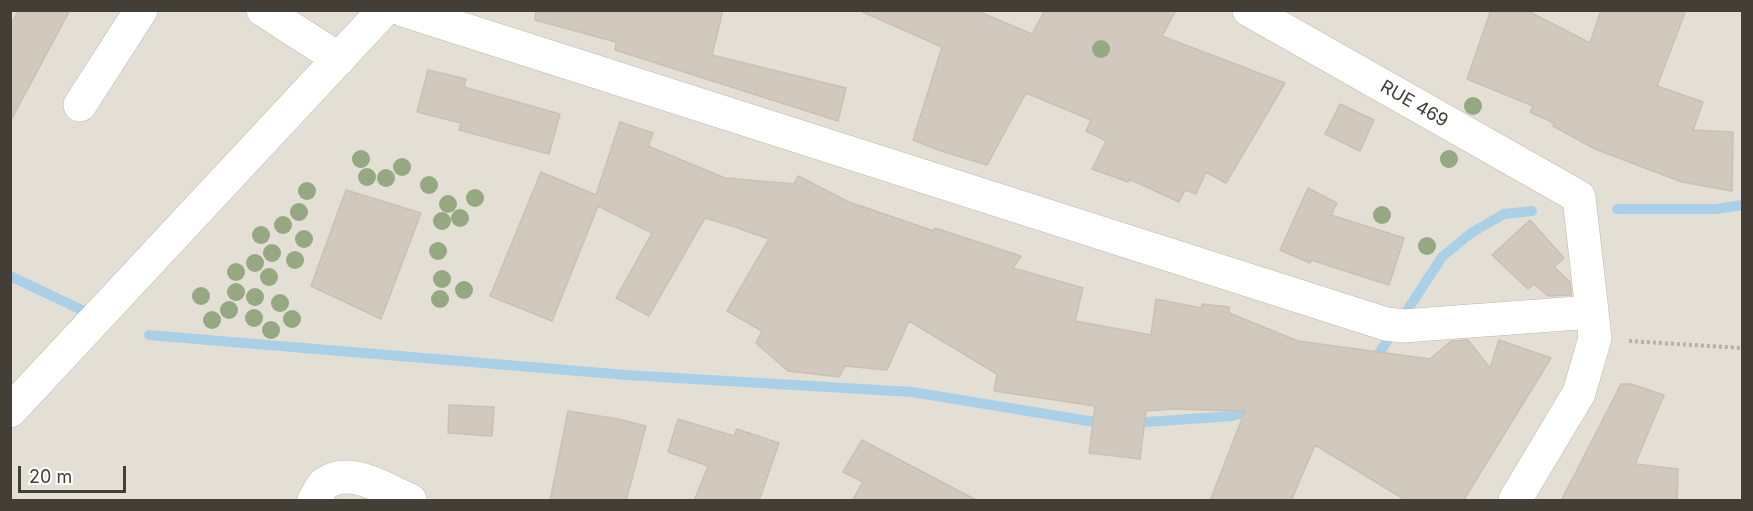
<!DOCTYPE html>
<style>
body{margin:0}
#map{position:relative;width:1753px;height:511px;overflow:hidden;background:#f1eee6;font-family:Inter,sans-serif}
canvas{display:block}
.frame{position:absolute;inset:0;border:12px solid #433e36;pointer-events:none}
.scale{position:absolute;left:18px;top:466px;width:108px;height:27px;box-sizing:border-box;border:3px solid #433e36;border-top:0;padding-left:8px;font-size:18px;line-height:21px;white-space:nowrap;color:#433e36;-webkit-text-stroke:4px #fff;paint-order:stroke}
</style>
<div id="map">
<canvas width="1753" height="511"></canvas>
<div class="frame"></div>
<div class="scale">20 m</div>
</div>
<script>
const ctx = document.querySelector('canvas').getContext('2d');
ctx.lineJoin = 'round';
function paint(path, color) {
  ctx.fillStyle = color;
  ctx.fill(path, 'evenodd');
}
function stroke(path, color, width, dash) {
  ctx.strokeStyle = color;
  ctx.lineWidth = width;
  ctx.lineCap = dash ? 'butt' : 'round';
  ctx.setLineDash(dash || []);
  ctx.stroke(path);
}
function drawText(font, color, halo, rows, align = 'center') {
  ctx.font = font + ' Inter,sans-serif';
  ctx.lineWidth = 4.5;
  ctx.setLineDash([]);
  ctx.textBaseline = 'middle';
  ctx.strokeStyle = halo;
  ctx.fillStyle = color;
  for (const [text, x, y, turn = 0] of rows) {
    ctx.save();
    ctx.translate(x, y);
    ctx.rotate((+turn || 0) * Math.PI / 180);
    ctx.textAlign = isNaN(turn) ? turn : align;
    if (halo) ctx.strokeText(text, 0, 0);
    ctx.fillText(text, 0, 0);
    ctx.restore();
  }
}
paint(new Path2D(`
 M11,11H1742V500H11Z`), '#e4dfd5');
stroke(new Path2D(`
 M1617,209H1716L1742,205
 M10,276L84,311
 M149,335L626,375L912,392L1107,424
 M1372,364L1442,257L1471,233L1504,214L1532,211
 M1132,423L1232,416L1256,410`), '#a9d0e7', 10);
const building = new Path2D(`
 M19,10H70L10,122V26Z
 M536,10H723L712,55L846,88L838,121L615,50L616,42L535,20Z
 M858,10H975L1032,34L1045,10H1176L1162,36L1285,83L1226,183L1206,172L1196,194L1185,190L1179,202L1129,179L1128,182L1092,169L1106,141L1086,131L1091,120L1026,93L987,165L941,151L913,140L942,47Z
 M1491,10H1526L1590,43L1601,10H1686L1657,86L1703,102L1693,130L1733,132L1732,191L1682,182L1595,149L1553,126L1554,123L1530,112L1533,106L1467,79Z
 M428,70L466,79L464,87L560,114L549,154L459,130L461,123L417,112Z
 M1340,104L1374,120L1360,151L1325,134Z
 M620,122L653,133L648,146L725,178L794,184L798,176L849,202L934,231L935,228L1021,256L1013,268L1083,288L1075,321L1151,335L1156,299L1201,308L1202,304L1229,307V313L1298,341L1430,359L1451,341L1468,340L1490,368L1499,340L1551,358L1463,501H1407L1315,445L1291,501H1210L1245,411L1172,409L1146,411L1140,459L1089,453L1095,406L994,391L997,374L909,321L887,370L845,366L839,377L788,371L756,343L762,331L727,311L769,239L729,225L705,218L649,316L616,298L652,233L598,206L552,321L490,296L541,172L596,195Z
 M1308,188L1337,203L1331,215L1404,238L1389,285L1311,260L1310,263L1280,250Z
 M346,190L421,213L381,319L311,286Z
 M1530,220L1564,258L1554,267L1570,282L1571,295L1548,296L1534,284L1528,289L1492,255Z
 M1621,384H1631L1664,395L1635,464L1678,469L1677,501H1561Z
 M449,405L494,407L492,436L448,433Z
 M568,411L618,419L646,426L626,501H550Z
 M678,419L734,436L737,429L779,443L759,501H694L708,466L668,452Z
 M862,440L978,501H852L863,482L843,472Z`);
paint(building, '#d1c9bd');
stroke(building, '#cbc0b1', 1.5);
const minor = new Path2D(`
 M263,10L339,59
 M403,10L1386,324L1403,326L1592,312
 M1249,10L1579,197L1595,338L1579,393L1515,500
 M80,105L141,10
 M10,411L384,10
 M314,500C317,496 320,488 324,484C351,465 385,490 410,500`);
stroke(minor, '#beb8ad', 34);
stroke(new Path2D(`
 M1629,341L1742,348`), '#bbb09d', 4, [3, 3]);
stroke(minor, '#fff', 33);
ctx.fillStyle = '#95a882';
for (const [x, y] of [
 [1101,49],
 [1473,106],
 [361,159],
 [1449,159],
 [402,167],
 [367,177],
 [386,178],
 [429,185],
 [307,191],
 [475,198],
 [448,204],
 [299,212],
 [1382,215],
 [460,218],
 [442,221],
 [283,225],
 [261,235],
 [304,239],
 [1427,246],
 [438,251],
 [272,253],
 [295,260],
 [255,263],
 [236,272],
 [269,277],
 [442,279],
 [464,290],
 [236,292],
 [201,296],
 [255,297],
 [440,299],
 [280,303],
 [229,310],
 [254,318],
 [292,319],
 [212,320],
 [271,330]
]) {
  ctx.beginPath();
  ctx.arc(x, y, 9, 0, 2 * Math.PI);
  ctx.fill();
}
drawText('18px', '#433e36', '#fff', [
 ["RUE 469",1414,104,30]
]);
</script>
